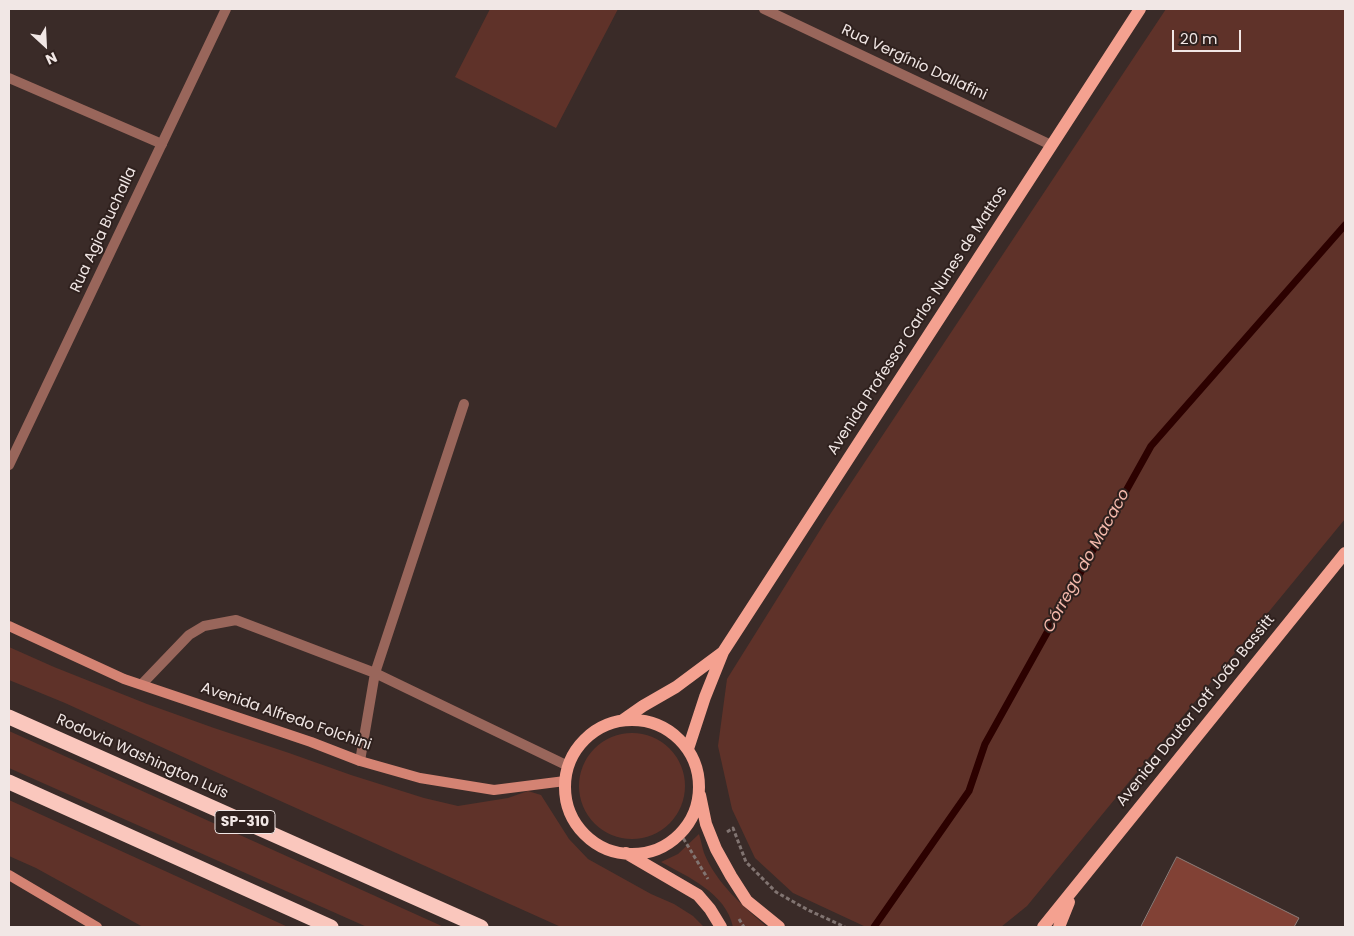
<!DOCTYPE html>
<meta charset="utf-8">
<style>
body{margin:0}
#map{position:relative;width:1354px;height:936px;overflow:hidden;background:#3a2b28;font-family:Poppins,sans-serif}
canvas{display:block}
.frame{position:absolute;inset:0;border:10px solid #f1e7e5;pointer-events:none}
.north{position:absolute;left:20px;top:20px;width:50px;height:50px;-webkit-text-stroke:4px #2f211e;paint-order:stroke;rotate:155deg;font-size:14px;font-weight:700;line-height:20px;text-align:center;color:#f1e7e5}
.north::after{content:'';display:block;margin:auto;width:18px;height:22px;background:#f1e7e5;clip-path:polygon(50% 0,100% 100%,50% 72%,0 100%)}
.scale{position:absolute;left:1172px;top:30px;width:69px;height:22px;box-sizing:border-box;border:2px solid #f1e7e5;border-top:0;padding-left:6px;font-size:15px;line-height:18px;white-space:nowrap;color:#f1e7e5;-webkit-text-stroke:4px #2f211e;paint-order:stroke}
</style>
<div id="map">
<canvas width="1354" height="936"></canvas>
<div class="frame"></div>
<div class="north">N</div>
<div class="scale">20 m</div>
</div>
<script>
const ctx = document.querySelector('canvas').getContext('2d');
ctx.lineJoin = 'round';
function paint(path, color) {
  ctx.fillStyle = color;
  ctx.fill(path, 'evenodd');
}
function stroke(path, color, width, dash) {
  ctx.strokeStyle = color;
  ctx.lineWidth = width;
  ctx.lineCap = dash ? 'butt' : 'round';
  ctx.setLineDash(dash || []);
  ctx.stroke(path);
}
function drawText(font, color, halo, rows, align = 'center') {
  ctx.font = font + ' Poppins,sans-serif';
  ctx.lineWidth = 4;
  ctx.setLineDash([]);
  ctx.textBaseline = 'middle';
  ctx.strokeStyle = halo;
  ctx.fillStyle = color;
  for (const [text, x, y, turn = 0] of rows) {
    ctx.save();
    ctx.translate(x, y);
    ctx.rotate((+turn || 0) * Math.PI / 180);
    ctx.textAlign = isNaN(turn) ? turn : align;
    if (halo) ctx.strokeText(text, 0, 0);
    ctx.fillText(text, 0, 0);
    ctx.restore();
  }
}
paint(new Path2D(`
 M490,9H618L556,128L455,77Z
 M1166,9H1345V519L1027,906L1001,927H866L793,893L755,858L732,809L718,746L727,679L827,519Z
 M9,647L54,667L147,704L214,728L289,753L351,775L424,798L458,806L508,798L528,791L541,795L569,839L588,859L651,894L674,904L693,916L704,927H561L227,777L65,703L9,680Z
 M9,731L444,927H367L9,768Z
 M579 786a53 53 0 1 1 106 0a53 53 0 1 1-106 0Z
 M9,800L288,927H143L36,868L9,856Z
 M699,834C701,840 702,847 704,853C717,884 742,905 767,927H733C726,893 688,877 661,862L678,854Z`), '#5f3229');
stroke(new Path2D(`
 M874,927L969,791L985,744L1151,446L1345,225`), '#2c0100', 7);
const building = new Path2D(`
 M1177,857L1299,918L1294,927H1141Z`);
paint(building, '#814135');
stroke(building, '#8f7e7a', 1);
stroke(new Path2D(`
 M727,832L733,828L746,862L776,892L808,910L845,927
 M680,833L708,879
 M739,919L744,927`), '#817471', 3, [4, 2.5]);
stroke(new Path2D(`
 M9,78L162,144
 M464,404L375,673L568,766
 M142,684L189,635L204,626L236,620L375,673L360,761`), '#99665b', 10);
stroke(new Path2D(`
 M764,9L1051,145
 M9,465L226,9`), '#99665b', 10);
stroke(new Path2D(`
 M9,626L124,679L311,742L360,761L420,778L494,790L565,781
 M9,875L97,927`), '#d48373', 10);
stroke(new Path2D(`
 M623,720L643,706L676,687L723,652
 M565 787a67 67 0 1 1 134 0a67 67 0 1 1-134 0Z
 M688,749L705,697L723,652L1140,9
 M700,795L706,824L716,849L731,876L747,901L779,927
 M626,853L698,895L710,909L721,927
 M1043,927L1345,553
 M1059,927L1069,902`), '#f4a190', 12);
stroke(new Path2D(`
 M9,717L481,927
 M9,782L331,927`), '#fac7bd', 15);
for (const [x, y, w] of [
 [245,822,60]
]) {
  const box = new Path2D();
  box.roundRect(x - w / 2, y - 11.5, w, 23, 4);
  ctx.fillStyle = '#2f211e';
  ctx.fill(box);
  stroke(box, '#f1e7e5', 1);
}
drawText('bold 14px', '#f1e7e5', null, [
 ["SP-310",245,822]
]);
drawText('15px', '#f1e7e5', '#2f211e', [
 ["Rua Vergínio Dallafini",914,63,25],
 ["Rua Agia Buchalla",104,230,-65],
 ["Avenida Professor Carlos Nunes de Mattos",918,321,-57],
 ["Avenida Doutor Lotf João Bassitt",1196,711,-51],
 ["Avenida Alfredo Folchini",286,717,19],
 ["Rodovia Washington Luís",142,757,24]
]);
drawText('italic 16px', '#f5b9ac', '#2f211e', [
 ["Córrego do Macaco",1087,561,-61]
]);
</script>
